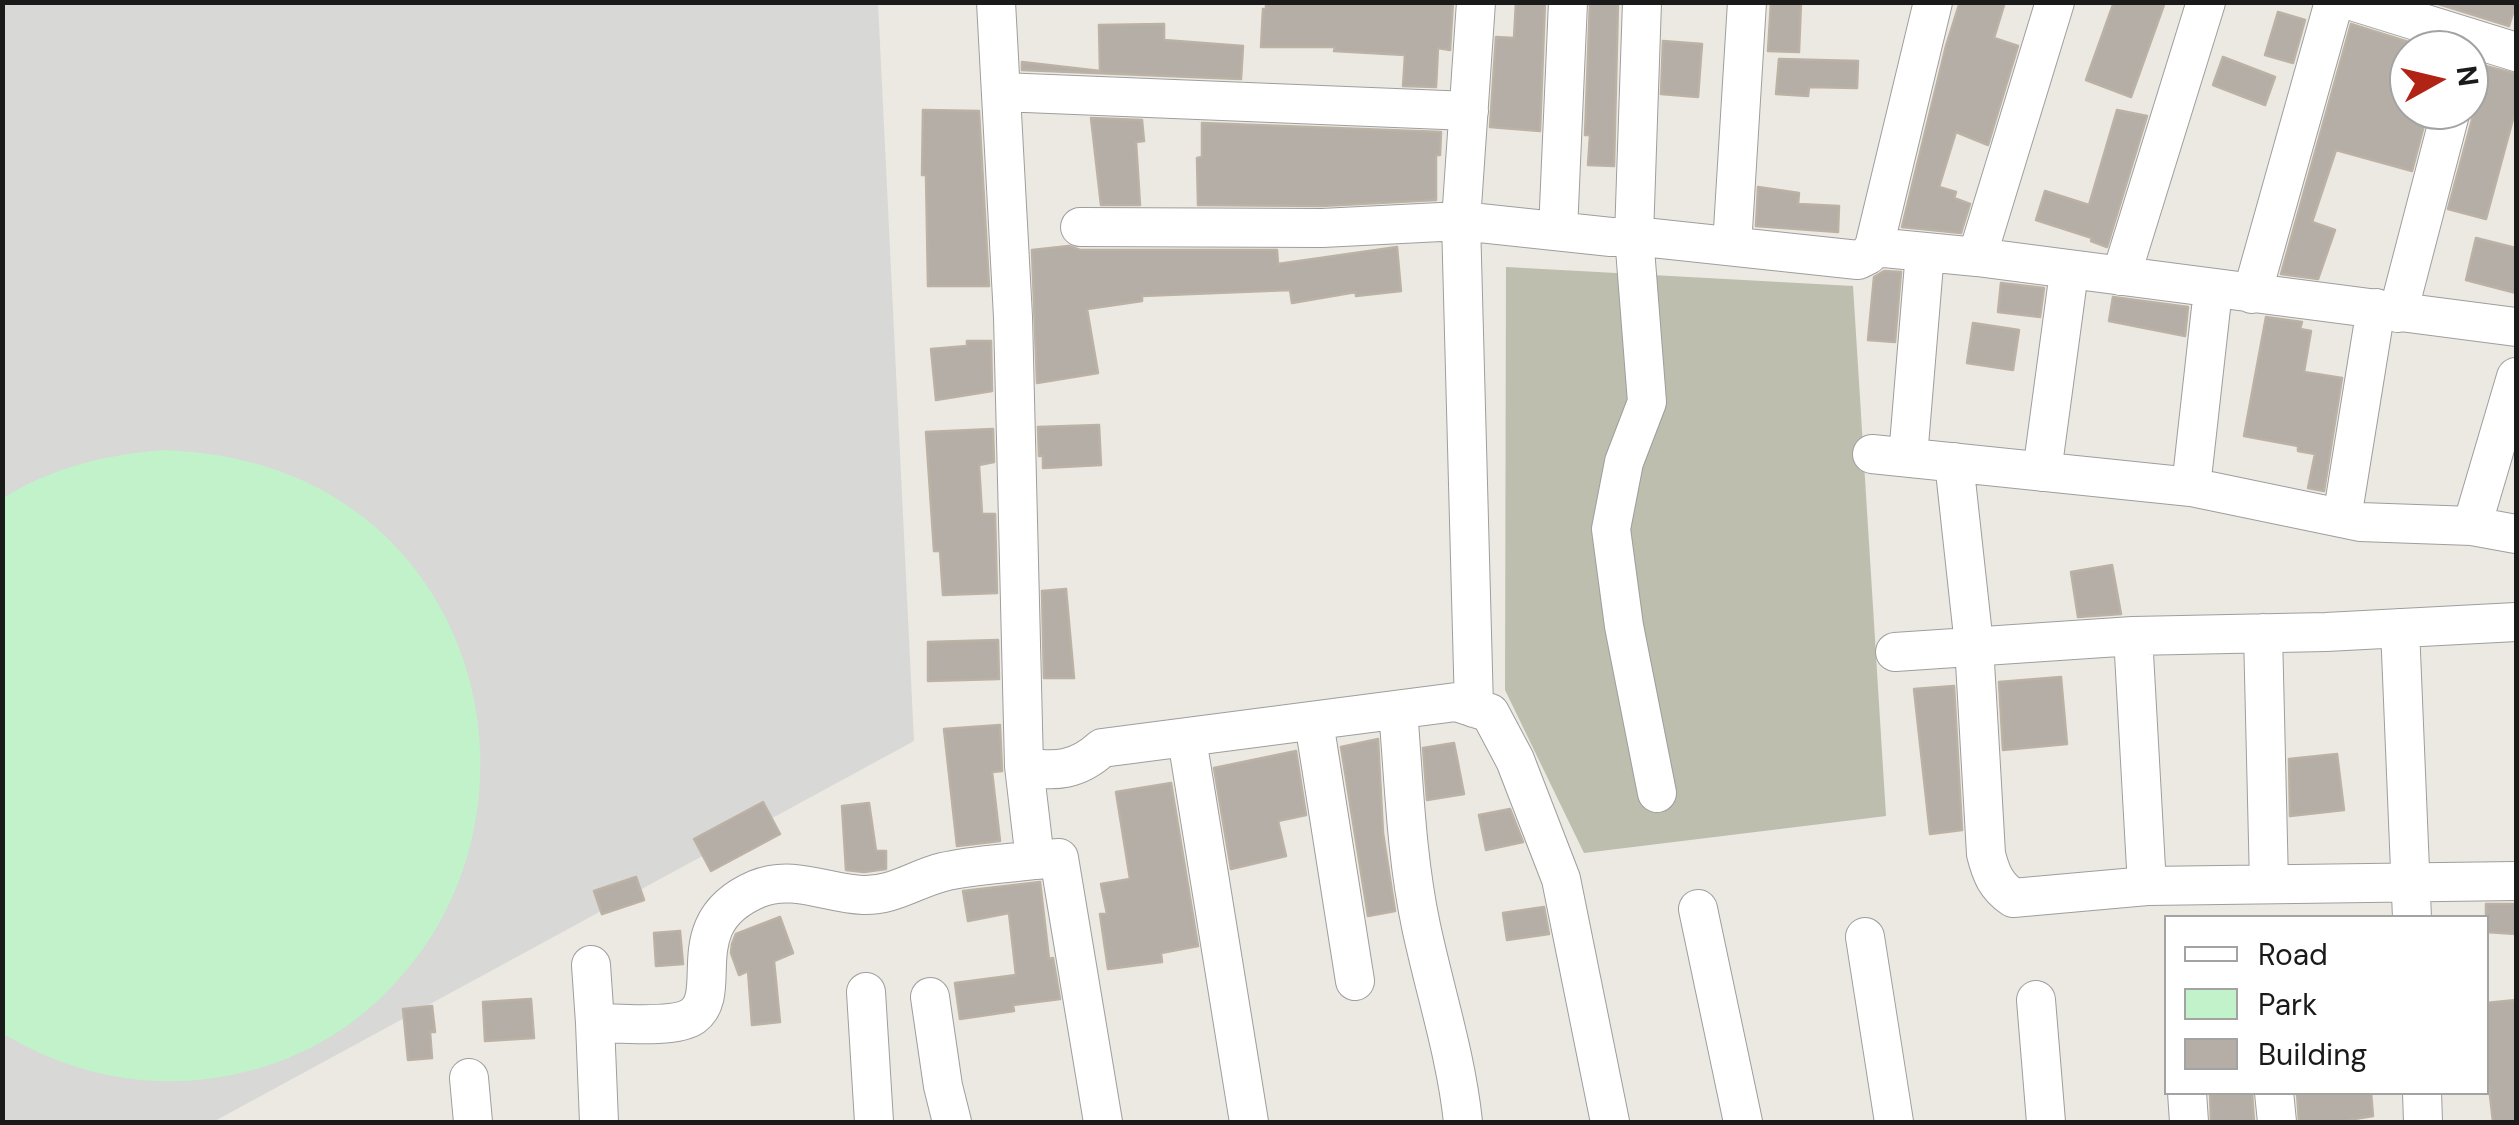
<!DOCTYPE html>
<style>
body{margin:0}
#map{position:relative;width:2519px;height:1125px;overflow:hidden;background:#ebe9e1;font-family:"DM Sans",sans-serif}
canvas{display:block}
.frame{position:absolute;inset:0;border:5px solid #1a1a1a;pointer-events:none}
.legend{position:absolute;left:2164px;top:915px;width:325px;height:180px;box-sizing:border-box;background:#fff;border:2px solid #a3a3a3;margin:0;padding:12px 18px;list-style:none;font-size:30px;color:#1a1a1a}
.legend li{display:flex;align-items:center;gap:20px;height:50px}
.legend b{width:50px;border:2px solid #a3a3a3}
.north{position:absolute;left:2389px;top:30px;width:100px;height:100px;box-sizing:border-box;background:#fff;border:2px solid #a3a3a3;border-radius:50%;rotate:82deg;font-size:28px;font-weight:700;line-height:40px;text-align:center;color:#1a1a1a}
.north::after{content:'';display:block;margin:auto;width:35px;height:45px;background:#b02315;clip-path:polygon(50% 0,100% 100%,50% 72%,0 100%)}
</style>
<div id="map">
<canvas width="2519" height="1125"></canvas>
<div class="frame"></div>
<ul class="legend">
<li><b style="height:12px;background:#fff"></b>Road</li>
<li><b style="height:28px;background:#c1f2c9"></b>Park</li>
<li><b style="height:28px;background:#b4aea7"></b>Building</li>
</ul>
<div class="north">N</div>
</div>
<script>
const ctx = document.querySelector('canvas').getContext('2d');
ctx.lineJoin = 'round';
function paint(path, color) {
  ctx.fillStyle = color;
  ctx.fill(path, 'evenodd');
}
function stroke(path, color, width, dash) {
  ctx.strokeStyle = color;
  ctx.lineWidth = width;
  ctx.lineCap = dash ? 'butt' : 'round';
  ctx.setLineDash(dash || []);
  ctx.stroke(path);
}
paint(new Path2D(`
 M2,3H878L914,741L213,1122H3Z`), '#d8d8d7');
paint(new Path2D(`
 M1506,267L1853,286L1886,816L1584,853L1505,690Z`), '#bdbeae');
paint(new Path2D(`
 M166,450C218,453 266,462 312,485C505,581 536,846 386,993C341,1038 283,1067 220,1077C144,1090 68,1073 2,1033L3,498C53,467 107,454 166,450Z`), '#c1f2c9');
const building = new Path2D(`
 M1266,2H1453L1450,50L1438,48L1436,87L1403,86L1405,55L1334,51L1335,47H1261L1263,9H1266Z
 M1516,2H1545L1540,131L1490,127L1496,37L1514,38Z
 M1590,2H1618L1614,166L1588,165L1590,135H1585Z
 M1771,2H1801L1799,52L1768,51Z
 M1960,2H2005L1994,38L2018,46L1988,145L1956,132L1939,187L1956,192L1954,198L1970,204L1961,233L1902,227L1946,46Z
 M2114,2H2165L2131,97L2086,80Z
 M2432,2H2516V3L2509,26Z
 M2278,12L2305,20L2293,63L2265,55Z
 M1164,24V40L1243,46L1241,79L1022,70V62L1100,71L1099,25Z
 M2351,24L2434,50H2409V110H2428L2412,171L2336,150L2312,222L2335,230L2318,279L2281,274Z
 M1663,41L1702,44L1698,97L1661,94Z
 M2223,57L2275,77L2265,105L2213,85Z
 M1779,59L1858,61L1857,88L1809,87L1808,96L1776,94Z
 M2474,63L2516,74V108L2486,219L2448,209L2473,116L2469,82Z
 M923,110L979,111L989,286H928L926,175H922Z
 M2117,110L2147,116L2107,247L2091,241L2092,238L2036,220L2045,191L2089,205Z
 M1091,118L1142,120L1144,141L1136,142L1140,205H1101Z
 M1202,123L1441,132L1440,155H1436V200L1321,206L1198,205L1197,158L1202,157Z
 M1758,187L1799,193L1798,204L1839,206L1838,232L1756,226Z
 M2476,238L2516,248V293L2466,280Z
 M1069,246L1080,250H1277L1278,264L1397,247L1401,291L1356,296V292L1292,303L1290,290L1142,296V301L1087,309L1098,373L1037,383L1032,250Z
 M1884,271L1901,272L1895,342L1868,340L1874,277Z
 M2001,283L2044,288L2040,317L1998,312Z
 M2113,297L2188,307L2185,336L2109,321Z
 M2266,317L2302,322L2300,329L2311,331L2304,372L2342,378L2324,491L2308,488L2315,454L2298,451V446L2244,436Z
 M1973,323L2019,330L2013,370L1967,363Z
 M967,341H991L992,391L936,400L931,349L967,346Z
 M1099,425L1101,465L1043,468V456H1039L1038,427Z
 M993,429L994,462L979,465L982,514H995L997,593L943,595L940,551H934L926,432Z
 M2112,565L2121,614L2078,617L2071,572Z
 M1066,589L1074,678H1044L1042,591Z
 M998,640L999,679L928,681V642Z
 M2061,677L2067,744L2003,750L1999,682Z
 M1954,686L1962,830L1930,834L1914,689Z
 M1000,725L1002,771L992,772L1000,841L957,846L944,729Z
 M1378,739L1383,833L1395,911L1368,916L1341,747Z
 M1454,743L1464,794L1427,800L1423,748Z
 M1296,751L1306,815L1278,821L1286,856L1231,869L1214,768Z
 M2337,754L2344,810L2290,816L2289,759Z
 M1171,783L1198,946L1161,953L1162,962L1108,969L1100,914H1107L1101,884L1130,879L1116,792Z
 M763,802L780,834L711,871L694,839Z
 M869,803L876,851H886V869L864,872L846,870L842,806Z
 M1510,809L1523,842L1486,850L1479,815Z
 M636,877L644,900L602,914L594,891Z
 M1040,882L1049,959L1053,958L1060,999L1013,1005L1014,1011L960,1019L955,983L1016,975L1009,913L968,921L963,891Z
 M2516,904V934L2486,932V904Z
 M1544,907L1549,934L1507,940L1503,913Z
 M780,917L793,953L774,961L780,1022L752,1025L748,971L739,975L731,953L732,944L736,934Z
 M680,931L683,964L656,966L654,933Z
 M531,999L534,1038L485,1041L483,1002Z
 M2516,1000V1122H2493L2489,1086H2486V1003Z
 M432,1006L435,1032H430L432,1058L408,1060L403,1009Z
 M2210,1092H2252L2254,1122H2211Z
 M2371,1092L2373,1116L2336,1122H2299L2297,1093Z`);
paint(building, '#b4aea7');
stroke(building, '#bbb1a5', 2.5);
const minor = new Path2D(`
 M996,2L1013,317L1024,766C1055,773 1078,770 1102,748L1456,702L1490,713L1515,760L1561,879L1610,1122
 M1642,2L1634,236L1647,402L1624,462L1611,529L1624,626L1657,793
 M2355,2L2516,52
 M1001,92L1469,111
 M1080,227L1322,228L1461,221L1611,237L1634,236L1858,260L1868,255L1874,247L1933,2
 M1558,231L1568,2
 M1732,246L1747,2
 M1874,247L1977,257L2516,327
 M1977,257L2055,2
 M2121,276L2206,2
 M2252,294L2334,2
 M2398,313L2451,110
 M1872,454L2191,487L2360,522L2472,526L2516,534
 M1908,457L1925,252
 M1954,462L1974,645L1986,854C1991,874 1996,886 2013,898L2147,886L2516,881
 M2042,472L2069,272
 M2191,487L2213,290
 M2342,518L2376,308
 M2472,526L2516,377
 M2400,628L2412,918
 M2263,633L2269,883
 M2133,636L2147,886
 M1895,652L2133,636L2326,632L2516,622
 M1474,708L1461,221L1476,2
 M1398,710C1404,782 1406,855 1421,926C1435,992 1456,1055 1463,1122
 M1314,722L1355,981
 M1187,739L1249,1122
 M1035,860L1059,858L1103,1122
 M1698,909L1743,1122
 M1865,937L1894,1122
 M591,965L595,1023
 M866,992L874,1122
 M930,997L943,1086L952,1122
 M2036,1000L2046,1122
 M469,1078L473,1122
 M2187,1092L2189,1122
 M2274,1092L2277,1122
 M2422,1092L2423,1122
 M599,1122L595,1023C618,1023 675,1029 693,1016C726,992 677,923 757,889C793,874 828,894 863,895C893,896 915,879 943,872C972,865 1005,864 1035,860L1024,766`);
stroke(minor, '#9e9e9e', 40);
stroke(minor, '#fff', 38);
</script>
